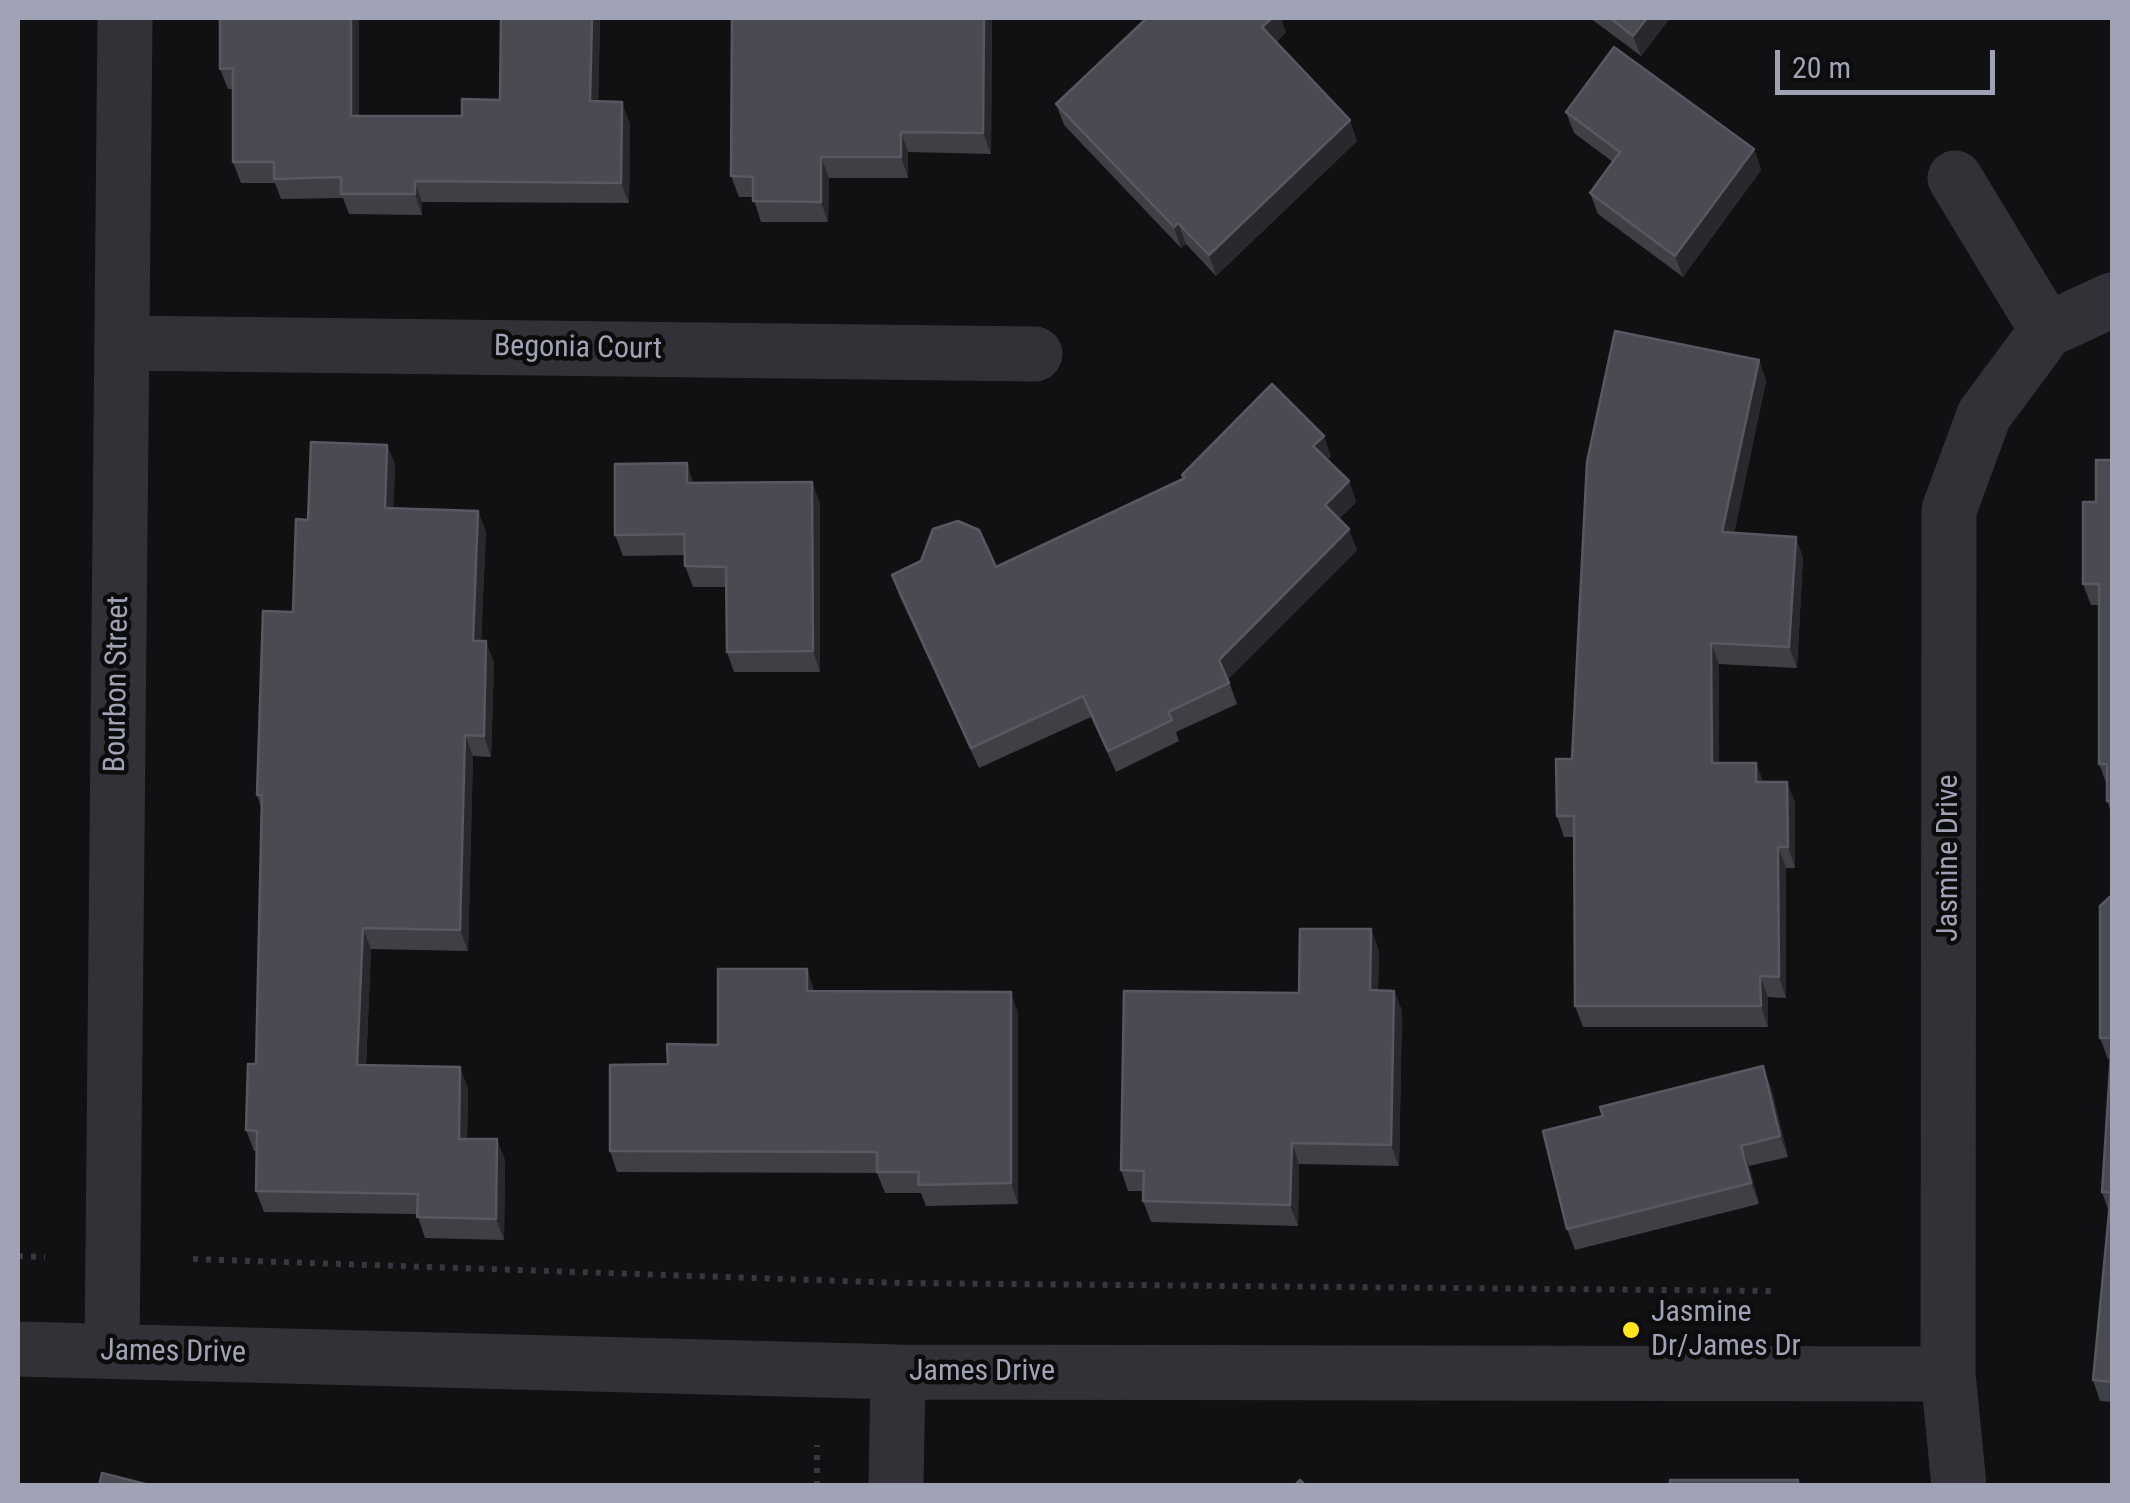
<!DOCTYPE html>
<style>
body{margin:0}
#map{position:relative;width:2130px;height:1503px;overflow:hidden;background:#111113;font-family:"Roboto Condensed",sans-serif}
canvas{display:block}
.frame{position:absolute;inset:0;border:20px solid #a0a2b5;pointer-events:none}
.scale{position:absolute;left:1775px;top:50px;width:220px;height:45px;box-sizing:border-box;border:5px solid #a0a2b5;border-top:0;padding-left:12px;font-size:30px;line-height:35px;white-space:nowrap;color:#a0a2b5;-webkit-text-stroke:8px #0c0c0d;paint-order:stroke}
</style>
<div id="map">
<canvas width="2130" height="1503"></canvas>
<div class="frame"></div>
<div class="scale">20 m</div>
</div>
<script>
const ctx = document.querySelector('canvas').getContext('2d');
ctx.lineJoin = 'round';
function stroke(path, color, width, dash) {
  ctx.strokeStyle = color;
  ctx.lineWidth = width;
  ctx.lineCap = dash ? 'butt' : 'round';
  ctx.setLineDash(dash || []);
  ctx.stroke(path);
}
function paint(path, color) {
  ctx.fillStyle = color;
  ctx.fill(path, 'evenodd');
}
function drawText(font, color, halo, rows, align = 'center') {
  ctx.font = font + ' "Roboto Condensed",sans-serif';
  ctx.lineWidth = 9;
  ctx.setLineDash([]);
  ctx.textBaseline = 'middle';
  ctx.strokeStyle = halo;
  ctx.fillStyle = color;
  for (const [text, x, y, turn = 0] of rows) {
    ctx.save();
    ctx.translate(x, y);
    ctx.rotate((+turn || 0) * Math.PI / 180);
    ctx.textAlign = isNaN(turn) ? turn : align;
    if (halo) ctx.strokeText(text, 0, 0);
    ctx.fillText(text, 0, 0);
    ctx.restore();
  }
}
stroke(new Path2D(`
 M18,1256L45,1257
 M193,1259L902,1283L1776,1291
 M817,1486V1445`), '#37383f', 6, [5, 8]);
stroke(new Path2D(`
 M1955,178L2047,330
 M122,343L1035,354
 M18,1349L898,1372L1948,1374
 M112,1351L125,18
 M896,1486L898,1372
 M1959,1486L1948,1374L1949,510L1984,415L2047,330L2112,300`), '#323138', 55);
paint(new Path2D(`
 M359,18V116H462L500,100L501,18H600L598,101L630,123L629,203L422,202V215L349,214L343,198L281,199L275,183H241L233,162V89H228L220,69Z
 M732,18H992L991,154L908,152V178H829L828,222H761L753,197H739L731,176Z
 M1590,18H1670L1641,56Z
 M1286,32L1276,42L1357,141L1216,276L1186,244L1181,248L1064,125L1056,104Z
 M1566,112L1754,149L1761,170L1683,277L1598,214L1590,193L1613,162L1574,133Z
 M1759,360L1766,381L1734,533L1803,557L1797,668L1719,664V763L1763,782L1795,802V868H1786V998L1768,997V1027H1583L1575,1006L1574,837H1564L1557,816L1572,759Z
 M387,445L395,465L393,508L478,511L486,532L481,641L494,662L491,757L473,756L468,951L371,949L366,1066L468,1088L467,1139L505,1160L504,1240L425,1238L417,1214L264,1212L256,1191L257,1151H254L246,1130L256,1064L261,807L257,795L293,612L308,520Z
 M1331,456L1327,460L1349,481L1356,502L1339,519L1357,550L1228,679L1237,704L1176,732L1179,741L1116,772L1091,717L979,768L899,595L892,575L996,567L1184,479L1182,475Z
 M2112,460V815L2107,801V785L2099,764V605H2091L2083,584L2096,502Z
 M694,483L820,503V672H734L727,652L726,587H693L685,566V555L623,556L615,535Z
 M2112,895V1402L2100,1401L2093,1380L2109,1212L2102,1192L2110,1059H2108L2100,1038Z
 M1379,950L1378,990L1394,991L1402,1011L1399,1166L1299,1164L1298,1226L1151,1222L1143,1201V1191H1128L1121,1170L1299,993Z
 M814,991L1018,1013V1204L926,1206L921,1193H885L877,1173L617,1172L610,1151L668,1064L718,1045Z
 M1771,1087L1788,1157L1749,1166L1759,1204L1575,1250L1567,1229Z`), '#3f3f46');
paint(new Path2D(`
 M351,18H359V137L351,116Z
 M592,18H600L598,122L590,101Z
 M984,18H992L991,154L983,133Z
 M1272,18H1281L1286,32L1269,48L1262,27Z
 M1647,18H1670L1641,56L1633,36Z
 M622,102L630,123L629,203L621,183Z
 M1350,120L1357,141L1216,276L1209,255Z
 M901,132L908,152V178L901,157Z
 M1754,149L1761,170L1683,277L1675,256Z
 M821,157L829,178L828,222L821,202Z
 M415,181L422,202V215L415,194Z
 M1178,223L1186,244L1181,248L1174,227Z
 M1759,360L1766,381L1730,553L1722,532Z
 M1324,436L1331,456L1320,467L1313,446Z
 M387,445L395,465L393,528L385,508Z
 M687,463L694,484L687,483Z
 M1349,481L1356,502L1332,526L1325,505Z
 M812,482L820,503V672L813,651Z
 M478,511L486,532L480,662L473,641Z
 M1349,529L1357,550L1226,681L1219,660Z
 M1796,537L1803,557L1797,668L1789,647Z
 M486,641L494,662L491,757L484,736Z
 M1711,643L1719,664V784L1712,763Z
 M465,735L473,756L468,951L460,930Z
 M1756,763L1764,783L1756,782Z
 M1787,782L1795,802V868L1788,847Z
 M1778,847L1786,868V998L1779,977Z
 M363,928L371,949L365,1086L357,1065Z
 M1371,929L1379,950L1377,1011L1370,990Z
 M807,969L814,990V1012L807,991Z
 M1760,976L1768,997V1027L1761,1006Z
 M1394,991L1402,1011L1399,1166L1391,1145Z
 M1011,992L1018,1013V1204L1011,1183Z
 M1763,1066L1771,1087L1788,1157L1780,1136Z
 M460,1067L468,1088L467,1160L459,1139Z
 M497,1139L505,1160L504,1240L496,1219Z
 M1292,1143L1299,1164L1298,1226L1290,1205Z
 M1741,1146L1749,1166L1759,1204L1751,1183Z`), '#28282d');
const building = new Path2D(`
 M220,18H351V116H462V99L500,100L501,18H592L590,101L622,102L621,183L415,181V194H341V177L274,179V162H233V68L220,69Z
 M732,18H984L983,133L901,132V157H821V202L753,201V177L731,176Z
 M1147,18H1272L1262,27L1350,120L1209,255L1178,223L1174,227L1056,104Z
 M1610,18H1647L1633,36Z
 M1614,47L1754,149L1675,256L1590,193L1620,152L1566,112Z
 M1615,331L1759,360L1722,532L1796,537L1789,647L1711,643L1712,763H1756V782H1787L1788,847H1778L1779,977L1760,976L1761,1006H1575L1574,816H1557L1556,759H1572L1587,462Z
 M1272,384L1324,436L1313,446L1349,481L1325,505L1349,529L1219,660L1229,683L1168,712L1172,720L1108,751L1083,696L971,748L892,575L921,561L933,529L958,521L979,530L996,567L1185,478L1182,475Z
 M311,442L387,445L385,508L478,511L473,641H486L484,736L465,735L460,930L363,928L357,1065L460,1067L459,1139H497L496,1219L417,1217L418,1194L256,1191L257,1131L246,1130L248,1064H256L262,795H257L263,611L293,612L296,519L308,520Z
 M2096,460H2112V801H2107V764H2099V584H2083V502H2096Z
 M687,463V483L812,482L813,651L727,652L726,567L685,566L684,534L615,535V464Z
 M2112,895V1382L2093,1380L2111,1192H2102L2112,1038H2100V906Z
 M1300,929H1371L1370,990L1394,991L1391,1145L1292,1143L1290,1205L1143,1201L1144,1171L1121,1170L1124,991L1299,993Z
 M718,969H807V991L1011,992V1183L918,1185L919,1172H877V1152L610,1151V1065L668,1064L667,1044L718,1045Z
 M1763,1066L1780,1136L1741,1146L1751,1183L1567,1229L1543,1131L1603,1116L1600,1107Z
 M102,1473L153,1486H99Z
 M1300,1480L1306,1486H1294Z
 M1670,1480H1798V1486H1670Z`);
paint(building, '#4a4a52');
stroke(building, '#575862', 2.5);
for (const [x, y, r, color] of [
 [1631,1330,10,"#ffe41c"]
]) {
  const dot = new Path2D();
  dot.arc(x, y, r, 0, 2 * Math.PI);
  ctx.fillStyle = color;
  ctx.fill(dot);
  stroke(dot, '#0c0c0d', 4);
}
drawText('30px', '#a0a2b5', '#0c0c0d', [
 ["Begonia Court",578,349,1],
 ["Bourbon Street",118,684,-89],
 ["Jasmine Drive",1949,858,-90],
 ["James Drive",173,1353,1],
 ["James Drive",982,1372]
]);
drawText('30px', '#a0a2b5', '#0c0c0d', [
 ["Jasmine",1651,1313],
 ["Dr/James Dr",1651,1347]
], 'left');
</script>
